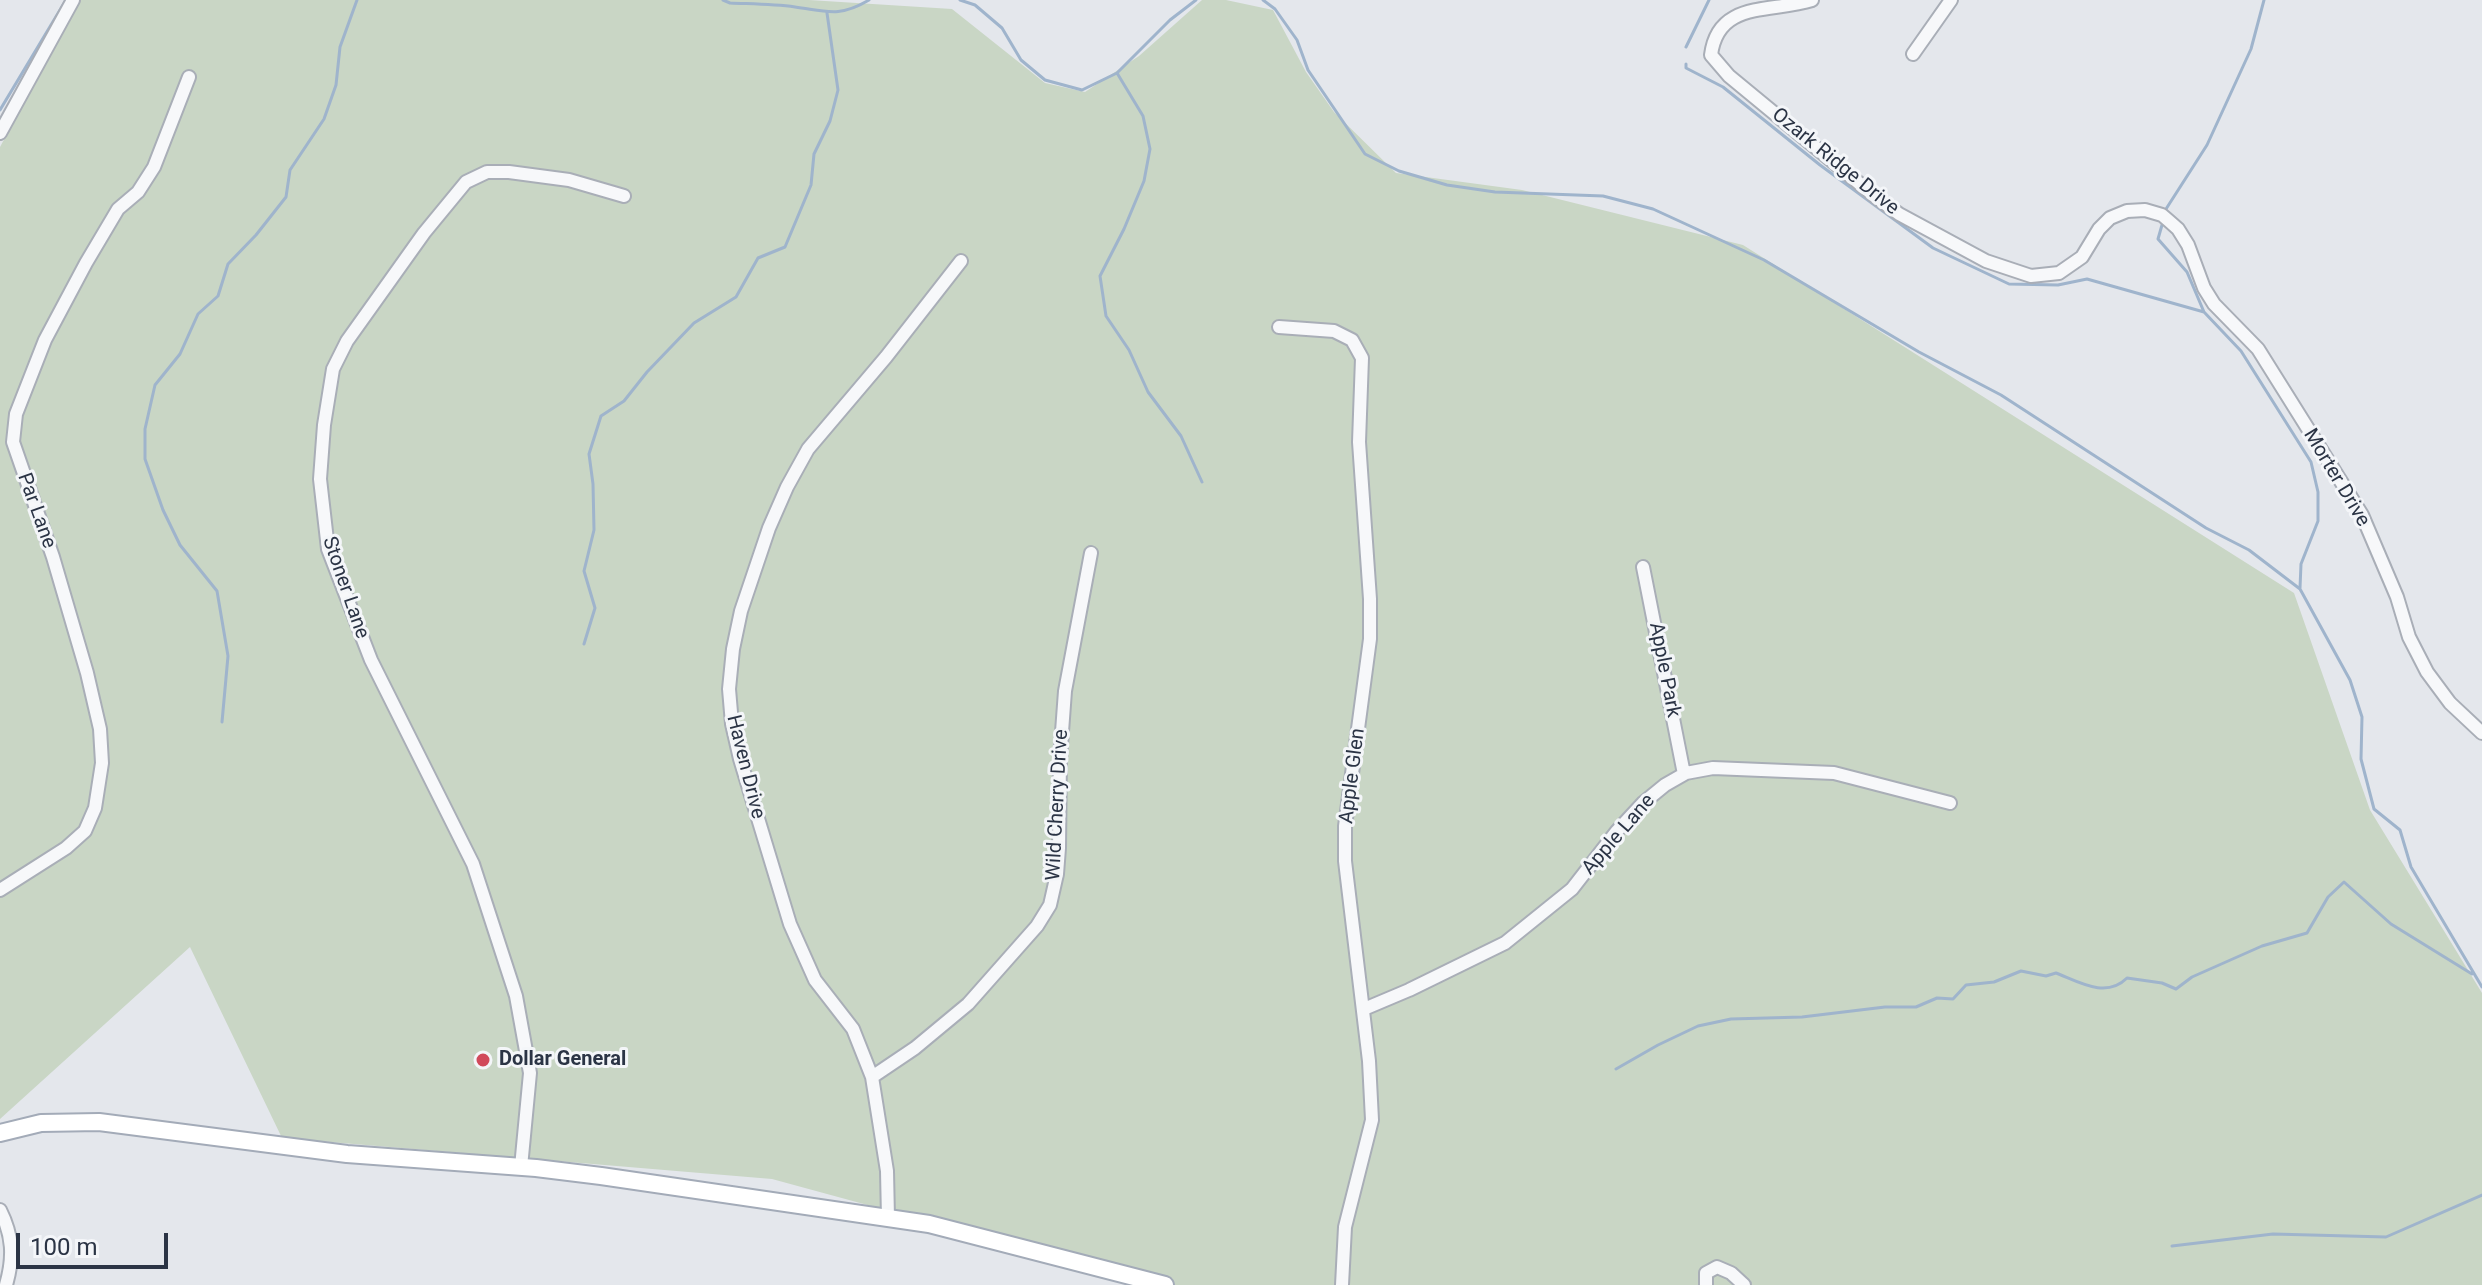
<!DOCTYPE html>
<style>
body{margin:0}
#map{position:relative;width:2482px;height:1285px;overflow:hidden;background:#e4e7ec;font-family:Roboto,sans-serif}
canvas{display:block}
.scale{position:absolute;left:16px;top:1233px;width:152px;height:36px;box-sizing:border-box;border:4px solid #2b3445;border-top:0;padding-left:10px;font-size:24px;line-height:28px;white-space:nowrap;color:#2b3445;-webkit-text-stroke:6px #f4f6f9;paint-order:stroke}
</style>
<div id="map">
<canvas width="2482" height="1285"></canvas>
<div class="scale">100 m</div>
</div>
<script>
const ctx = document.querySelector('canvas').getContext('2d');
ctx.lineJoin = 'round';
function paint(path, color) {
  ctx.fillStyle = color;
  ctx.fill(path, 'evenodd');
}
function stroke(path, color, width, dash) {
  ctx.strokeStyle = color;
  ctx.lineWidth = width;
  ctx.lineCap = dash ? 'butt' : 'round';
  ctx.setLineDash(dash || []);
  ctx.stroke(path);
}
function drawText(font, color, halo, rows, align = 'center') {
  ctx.font = font + ' Roboto,sans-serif';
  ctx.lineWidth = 6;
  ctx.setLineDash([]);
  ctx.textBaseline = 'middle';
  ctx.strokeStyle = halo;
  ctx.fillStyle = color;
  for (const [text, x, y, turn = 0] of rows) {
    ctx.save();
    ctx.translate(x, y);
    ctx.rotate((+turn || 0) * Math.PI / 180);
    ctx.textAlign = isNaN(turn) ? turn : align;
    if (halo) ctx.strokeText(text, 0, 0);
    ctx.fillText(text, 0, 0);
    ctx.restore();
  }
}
paint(new Path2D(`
 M79,0H809L952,9L1045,83L1085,92L1139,56L1202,0H1226L1273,10L1306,72L1334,112L1396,173L1522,190L1743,245L2294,593L2370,810L2482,993V1285H1161L772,1179L282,1138L190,947L0,1119V147Z`), '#c9d6c5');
stroke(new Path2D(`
 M723,0L730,3C752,4 773,4 795,7C826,11 839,18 869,0
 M960,0L975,5L1002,28L1021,60L1045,80L1082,90L1117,73L1170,20L1196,0
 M1263,0L1275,9L1297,40L1308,70L1365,154L1399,171L1447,185L1495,192L1603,196L1653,209L1764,260L1919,352L2001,395L2206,528L2249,550L2300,589L2350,680L2362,717L2361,759L2374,809L2400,830L2411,867L2482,987
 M1686,47L1709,0
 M1686,64V68L1723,87L1820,165L1933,248L2009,284L2058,285L2087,279L2204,312
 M1117,73L1143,116L1150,149L1144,181L1124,229L1100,276L1106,316L1129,350L1148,392L1181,436L1202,482
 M0,110L66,0
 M2166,209L2207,145L2251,49L2264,0
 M2162,225L2158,239L2187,272L2204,312L2241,351L2311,462L2318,492V521L2301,564L2300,588
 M584,644L595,608L584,571L594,530L593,484L589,454L601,416L624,401L647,372L694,323L736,297L758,258L785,247L811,185L814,154L830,121L838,90L827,13
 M222,722L228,656L217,591L180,545L163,510L145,459V429L155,385L180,354L198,314L218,296L228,264L256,235L286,197L290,170L324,119L336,85L340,47L357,0
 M1616,1069L1658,1045L1698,1026L1731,1019L1802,1017L1885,1007H1916L1937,998L1953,999L1966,985L1994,982L2021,971L2046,976L2056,973C2079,982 2106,999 2127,978L2162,983L2176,989L2192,977L2262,946L2307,933L2328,897L2344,882L2391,924L2472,974
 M2172,1246L2273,1234L2386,1237L2482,1195`), '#9fb4cc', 3);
const minor = new Path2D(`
 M1812,0C1771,13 1718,0 1711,55L1729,76L1877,198L1899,214L1986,261L2031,276L2059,273L2082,257L2099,229L2110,218L2127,211L2145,210L2162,215L2169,221L2178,229L2188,245L2204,288L2214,304L2258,349L2362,515L2397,597L2409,637L2427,672L2450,703L2482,733
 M1913,54L1951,0
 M0,133L73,0
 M1279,327L1334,331L1352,340L1362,358L1359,442L1370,599V639L1345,826V861L1369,1061L1372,1120L1345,1227L1342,1285
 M1643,567L1684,774
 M0,890L66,848L85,831L95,808L102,763L100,729L87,673L53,557L13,442L16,414L45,340L86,263L118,209L138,192L154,167L189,77
 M1364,1009L1409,990L1505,943L1572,889L1617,831L1643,803L1665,785L1686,773L1713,768L1834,773L1950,803
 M872,1077L915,1048L968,1004L1037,926L1050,905L1057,874L1059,848L1060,759L1065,691L1091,553
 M521,1167L530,1073L516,996L473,864L371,660L328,549L320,479L324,425L333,369L347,341L424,233L466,182L487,172H509L569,180L624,196
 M0,1210C13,1236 14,1257 6,1285
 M888,1218L887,1171L872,1077L853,1029L815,980L790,924L740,759L732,724L729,689L733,649L741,611L769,528L787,487L808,449L886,357L961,261
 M1706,1285V1273L1717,1267L1731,1273L1744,1285`);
const major = new Path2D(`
 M0,1133L41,1123L99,1122L347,1154L536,1168L601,1176L929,1224L1165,1285`);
stroke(minor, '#a9aeb7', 16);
stroke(major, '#a3abb8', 20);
stroke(minor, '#f7f8fa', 12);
stroke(major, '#fff', 16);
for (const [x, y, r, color] of [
 [483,1060,8,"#d1495b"]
]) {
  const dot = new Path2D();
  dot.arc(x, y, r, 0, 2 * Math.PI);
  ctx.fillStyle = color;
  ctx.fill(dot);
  stroke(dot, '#f4f6f9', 3);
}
drawText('20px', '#2b3445', '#f4f6f9', [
 ["Ozark Ridge Drive",1835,162,39],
 ["Morter Drive",2336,478,59],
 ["Par Lane",36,511,70],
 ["Stoner Lane",345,588,71],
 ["Apple Park",1664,670,79],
 ["Haven Drive",745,767,76],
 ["Apple Glen",1353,776,-83],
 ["Wild Cherry Drive",1058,805,-87],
 ["Apple Lane",1619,835,-49]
]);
drawText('bold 20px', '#2b3445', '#f4f6f9', [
 ["Dollar General",499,1060]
], 'left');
</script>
